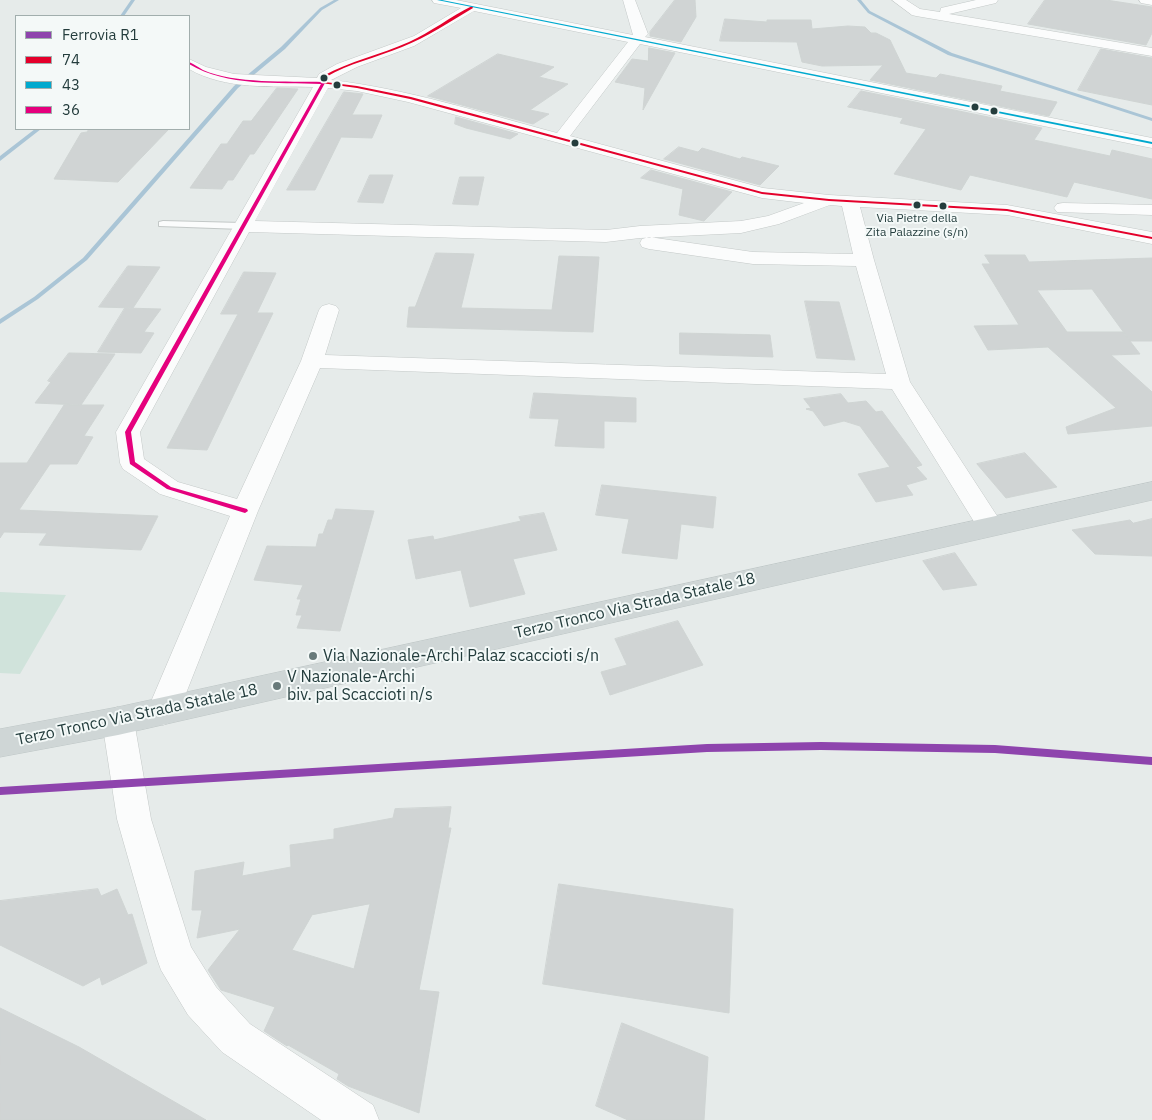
<!DOCTYPE html>
<style>
body{margin:0}
#map{position:relative;width:1152px;height:1120px;overflow:hidden;background:#e6ebea;font-family:"IBM Plex Sans",sans-serif}
canvas{display:block}
.legend{position:absolute;left:15px;top:15px;width:175px;height:115px;box-sizing:border-box;background:#f4f9f8;border:1px solid #a1aead;margin:0;padding:6px 9px;list-style:none;font-size:15px;color:#243d3d}
.legend li{display:flex;align-items:center;gap:10px;height:25px}
.legend b{width:25px;border:1px solid #a1aead}
</style>
<div id="map">
<canvas width="1152" height="1120"></canvas>
<ul class="legend">
<li><b style="height:6px;background:#8e44ad"></b>Ferrovia R1</li>
<li><b style="height:6px;background:#e4002b"></b>74</li>
<li><b style="height:6px;background:#00a9ce"></b>43</li>
<li><b style="height:6px;background:#e5007d"></b>36</li>
</ul>
</div>
<script>
const ctx = document.querySelector('canvas').getContext('2d');
ctx.lineJoin = 'round';
function paint(path, color) {
  ctx.fillStyle = color;
  ctx.fill(path, 'evenodd');
}
function stroke(path, color, width, dash) {
  ctx.strokeStyle = color;
  ctx.lineWidth = width;
  ctx.lineCap = dash ? 'butt' : 'round';
  ctx.setLineDash(dash || []);
  ctx.stroke(path);
}
function drawText(font, color, halo, rows, align = 'center') {
  ctx.font = font + ' "IBM Plex Sans",sans-serif';
  ctx.lineWidth = 4;
  ctx.setLineDash([]);
  ctx.textBaseline = 'middle';
  ctx.strokeStyle = halo;
  ctx.fillStyle = color;
  for (const [text, x, y, turn = 0] of rows) {
    ctx.save();
    ctx.translate(x, y);
    ctx.rotate((+turn || 0) * Math.PI / 180);
    ctx.textAlign = isNaN(turn) ? turn : align;
    if (halo) ctx.strokeText(text, 0, 0);
    ctx.fillText(text, 0, 0);
    ctx.restore();
  }
}
paint(new Path2D(`
 M0,592L66,595L20,674L0,673Z`), '#d0e3db');
paint(new Path2D(`
 M131,0H135L124,16H120Z
 M334,0H339L322,10L285,49L238,88L87,260L38,299L0,324V319L34,297L83,258L234,86L281,47L320,8Z
 M857,0H861L870,11L952,53L1152,118V121L948,55L868,13Z
 M35,129H41L0,161V156Z`), '#aac5d6');
const building = new Path2D(`
 M675,0H695L696,17L681,42L650,36V32Z
 M1045,0H1106L1152,7V33L1146,45L1028,24Z
 M725,19L767,22V20H811L812,29L848,26L865,27L871,33H876L890,40L906,73L936,78L940,74L1002,86L1000,91L1057,102L1049,116L870,80L883,65L822,66L802,62L797,42L720,41Z
 M649,48L675,53L643,110L645,88L615,82L632,59L648,61Z
 M1101,49L1152,58V105L1078,90Z
 M498,54L554,67L539,77L568,84L530,110L549,114L533,124L428,96Z
 M277,88L298,89L254,154H250L233,180H228L222,189L190,188L221,144H227L243,121H251Z
 M861,91L1042,128L1034,140L1110,156L1112,150L1152,159V199L1074,182L1067,197L970,175L961,190L894,174L926,129L900,123L903,118L848,107Z
 M344,92L363,94L352,115H382L372,138L341,137L315,190H287Z
 M456,117L518,134L510,139L466,128L455,124Z
 M89,129H169L118,182L54,179L81,133L87,132Z
 M679,147L698,152L702,148L740,159L742,157L779,166L760,185L664,159Z
 M651,170L732,192L704,221L679,215L683,189L641,178Z
 M370,175H393L383,203L358,202Z
 M460,177H484L478,205L453,204Z
 M436,253L474,254L461,308L552,310L559,256L599,257L593,332L407,327L409,307H415Z
 M985,255H1025L1029,262L1152,258V341H1130L1092,289L1037,290L1067,332H1123L1140,354L1111,355L1152,392V426L1068,434L1066,427L1116,408L1048,347L988,350L974,326L1019,325L982,264H990Z
 M128,266L160,267L133,308L99,307Z
 M244,272L276,273L257,313H273L207,450L167,448L238,314H221Z
 M805,301L839,302L855,360L817,358Z
 M125,308L161,309L144,332L154,333L141,353L98,352Z
 M680,333L770,335L773,357L680,354Z
 M69,353L115,354L81,405H104L84,436L93,437L77,464H50L19,510L158,516L141,550L39,545L47,533L4,532L0,538V463H27L64,405H80L35,403L51,382L48,381Z
 M534,393L636,398V422L604,421V448L555,446L559,419L530,418Z
 M841,394L848,403L866,401L876,412L882,411L922,465L916,467L927,479L906,485L913,495L876,502L858,474L890,467L860,426L844,421L824,426L813,411L806,409L811,408L804,399Z
 M1025,453L1057,487L1006,498L977,464Z
 M602,485L716,497L713,528L681,524L677,559L622,553L629,519L596,515Z
 M336,509L374,511L340,631L297,628L302,615H296L301,599H297L303,585L254,580L267,546L316,547L319,534H323L328,520H332Z
 M544,513L557,550L513,559L525,594L470,607L461,570L416,579L408,540L433,536L434,540L521,521L519,517Z
 M1152,519V556L1095,554L1072,530L1130,520L1133,523Z
 M955,553L977,585L943,590L923,561Z
 M678,621L703,665L610,695L601,672L627,665L615,639Z
 M451,807L448,828H451L419,990L439,992L419,1113L348,1086L337,1079L339,1074L288,1045L287,1046L264,1031L275,1007L221,990L208,970L240,929L197,938L202,910H192L195,871L244,862L242,876L291,867L290,845L334,839V829L393,818L395,809ZM370,904L354,969L292,950L312,915Z
 M559,884L733,909L729,1013L543,984Z
 M98,889L101,896L117,889L128,915L132,914L147,963L102,985L100,977L83,986L0,945V901Z
 M0,1008L79,1047L206,1120H0Z
 M622,1023L708,1057L704,1120H628L596,1106Z`);
paint(building, '#d0d4d4');
stroke(building, '#cfd4d3', 1);
const service = new Path2D(`
 M163,221L242,223L247,226L242,229L159,226V222Z`);
const minor = new Path2D(`
 M432,0H456L633,35L623,0H635L648,34L645,37L1152,138V148L640,44L570,136L763,188L829,195L1007,205L1152,232V244L1007,215L860,207L874,260L910,382L999,519L1003,526L999,533L990,536L981,533L892,389L320,368L258,511L179,711L174,721L163,725L152,721L147,711L230,516L160,494L123,469L120,463L116,432L313,87C273,86 225,90 189,69V59L206,67L234,74L317,78L319,74L337,64L414,36L461,8L434,3ZM474,11L628,42L557,133C482,113 408,89 331,80L357,67L414,46ZM328,88L357,91L408,102L762,198L804,203L768,216L741,221L640,226L606,230L255,221ZM830,205L842,206L853,254L753,252L649,237L642,239L640,243L642,247L649,249L753,264L856,266L886,374L325,355L339,310L336,306L329,304L322,306L319,310L301,361L237,499L178,482L144,459L140,432L249,232L606,242L640,238L741,233L779,224Z
 M892,0H906L920,9L940,12L941,8L976,0H998L996,3L949,14L1152,48V56L916,16L912,15Z
 M1139,0H1152V5L1141,3Z
 M1063,203L1152,205V215L1057,212L1054,208L1057,204Z`);
const tertiary = new Path2D(`
 M118,707L129,711L134,721L151,819L191,947L216,987L250,1024L373,1105L379,1120H321L222,1052L188,1015L161,970L156,956L117,819L102,721L107,711Z`);
const primary = new Path2D(`
 M1152,482V500L118,735L0,757V729L118,707Z`);
stroke(service, '#c3c8c7', 2);
stroke(minor, '#c3c8c7', 1);
stroke(tertiary, '#c3c8c7', 1);
stroke(primary, '#bec6c6', 1);
paint(service, '#fbfcfc');
paint(minor, '#fbfcfc');
paint(tertiary, '#fbfcfc');
paint(primary, '#cfd6d6');
paint(new Path2D(`
 M472,6L473,8C450,22 427,37 402,47C376,58 349,63 326,77L325,82L357,86L411,97L762,192L829,199L1007,209L1152,237V239L1007,211L829,201L762,194L410,99L357,88L321,83L323,76C350,61 380,55 409,42C431,32 450,17 472,6Z`), '#e4002b');
paint(new Path2D(`
 M437,0H442L1152,142V144Z`), '#00a9ce');
paint(new Path2D(`
 M189,62C194,64 198,67 203,70C235,84 287,81 323,82L325,83L131,432L135,462L171,487L247,509L248,511L245,513L167,489L130,464L125,432L321,84C277,82 228,87 189,64Z`), '#e5007d');
paint(new Path2D(`
 M821,742L995,745L1152,757V765L995,753L821,750L707,752L0,795V787L707,744Z`), '#8e44ad');
for (const [x, y, r, color] of [
 [324,78,4.5,"#243d3d"],
 [337,85,4.5,"#243d3d"],
 [975,107,4.5,"#243d3d"],
 [994,111,4.5,"#243d3d"],
 [575,143,4.5,"#243d3d"],
 [917,205,4.5,"#243d3d"],
 [943,206,4.5,"#243d3d"],
 [313,656,5,"#687a7a"],
 [277,686,5,"#687a7a"]
]) {
  const dot = new Path2D();
  dot.arc(x, y, r, 0, 2 * Math.PI);
  ctx.fillStyle = color;
  ctx.fill(dot);
  stroke(dot, '#f4f9f8', 2);
}
drawText('12px', '#243d3d', '#f4f9f8', [
 ["Via Pietre della",917,219],
 ["Zita Palazzine (s/n)",917,233]
]);
drawText('16px', '#243d3d', '#f4f9f8', [
 ["Terzo Tronco Via Strada Statale 18",635,606,-13],
 ["Terzo Tronco Via Strada Statale 18",137,715,-12]
]);
drawText('16px', '#243d3d', '#f4f9f8', [
 ["Via Nazionale-Archi Palaz scaccioti s/n",323,656],
 ["V Nazionale-Archi",287,677],
 ["biv. pal Scaccioti n/s",287,695]
], 'left');
</script>
